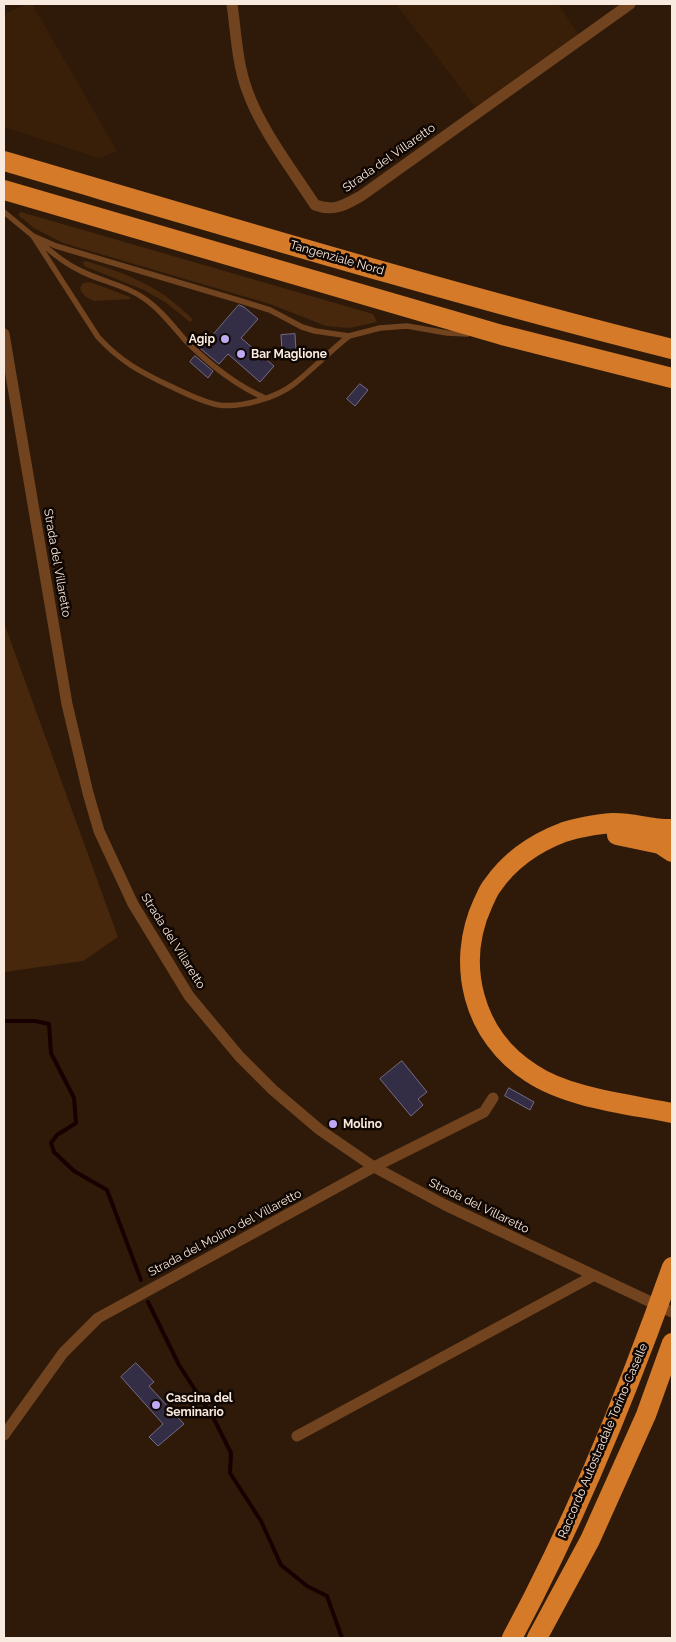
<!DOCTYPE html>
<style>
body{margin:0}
#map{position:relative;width:676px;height:1642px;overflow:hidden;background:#2f1a09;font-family:Raleway,sans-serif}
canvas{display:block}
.frame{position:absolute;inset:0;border:5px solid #f9eadf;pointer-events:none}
</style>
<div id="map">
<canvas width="676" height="1642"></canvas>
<div class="frame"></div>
</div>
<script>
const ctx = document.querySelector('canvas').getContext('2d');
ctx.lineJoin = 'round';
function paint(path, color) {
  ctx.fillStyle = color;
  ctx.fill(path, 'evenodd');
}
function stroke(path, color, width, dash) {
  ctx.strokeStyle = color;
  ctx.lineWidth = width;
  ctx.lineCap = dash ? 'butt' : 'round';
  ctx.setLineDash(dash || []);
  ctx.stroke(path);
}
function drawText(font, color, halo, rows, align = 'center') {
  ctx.font = font + ' Raleway,sans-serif';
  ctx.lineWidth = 5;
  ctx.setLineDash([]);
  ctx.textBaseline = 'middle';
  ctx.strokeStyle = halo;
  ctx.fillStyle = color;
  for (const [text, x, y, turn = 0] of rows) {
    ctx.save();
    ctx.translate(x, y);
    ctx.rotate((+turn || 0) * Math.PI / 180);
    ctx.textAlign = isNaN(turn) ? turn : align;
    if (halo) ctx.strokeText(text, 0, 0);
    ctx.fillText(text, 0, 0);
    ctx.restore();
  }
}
paint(new Path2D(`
 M28,4H32L117,151L99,158L4,127V14Z
 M396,4H558L579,35L476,108Z`), '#391e08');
paint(new Path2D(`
 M21,212L373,314L377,322L349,328L326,326L270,304L63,243L34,228L18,215Z
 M86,261C128,274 162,287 193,320L190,322L165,302L144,290L84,266L83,262Z
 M90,282L130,297V299L95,301C88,299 82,295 80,288L83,283Z
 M4,623L118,937L83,961L4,972Z`), '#47280d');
stroke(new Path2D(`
 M4,1021H35L49,1024L51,1053L74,1098L76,1123L57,1135L51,1143L54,1152L74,1171L107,1190L141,1280
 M148,1302L179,1365L214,1419L231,1453L230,1473L261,1521L281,1565L307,1586L327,1596L342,1638`), '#180000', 4);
const building = new Path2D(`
 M239,305L244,307L258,319L241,338L274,366L260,382L228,354L219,364L201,349Z
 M295,334L296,350L282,351L281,335Z
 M195,356L213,371L208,378L190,362Z
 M360,384L368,390L355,406L347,399Z
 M402,1061L427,1092L418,1099L423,1105L411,1116L380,1079Z
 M509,1088L534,1102L530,1110L505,1096Z
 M136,1363L154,1382L149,1386L184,1424L158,1446L149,1437L163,1424L121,1377Z`);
paint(building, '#342d46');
stroke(building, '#746d89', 1);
stroke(new Path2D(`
 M4,212L33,236L56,246L241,301L270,310L302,327L315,331L349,336L380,328L407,326L447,333L467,334
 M33,236L98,337C120,361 140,372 170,386C185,393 202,402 219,405C241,408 276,398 294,384C313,369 330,351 349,336
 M39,241C51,252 64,263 79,270C99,281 123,284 142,297C159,308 172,325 185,340C208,363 235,385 265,398`), '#71441f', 5.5);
stroke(new Path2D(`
 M232,4C236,32 237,63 247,90C260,128 293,171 315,205C334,212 345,205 361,196L630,4
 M4,334L67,704L88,793L99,831L133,904L189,996L239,1056L273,1090L320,1130L374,1167L445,1205L672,1312
 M4,1435L63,1353L98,1318L374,1167L484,1112L493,1098
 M297,1436L593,1276`), '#71441f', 11);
stroke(new Path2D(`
 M4,161C226,226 448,293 672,349
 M4,190L502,335L672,378
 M672,829C652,830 632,822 612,823C598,824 576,828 564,832C535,843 509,861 492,886C488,891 486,897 483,903C455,964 473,1036 531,1073C568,1098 628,1104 672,1113
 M617,835L660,844L672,852
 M512,1638C576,1519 627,1394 672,1267
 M537,1638L590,1540L646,1415L672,1343`), '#d47a29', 20);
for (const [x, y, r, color] of [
 [225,339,5,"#bea9f5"],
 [241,354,5,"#bea9f5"],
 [333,1124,5,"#bea9f5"],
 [156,1405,5,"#bea9f5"]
]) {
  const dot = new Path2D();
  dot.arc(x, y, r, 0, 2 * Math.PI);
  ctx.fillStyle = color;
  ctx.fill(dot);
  stroke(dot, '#100703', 2);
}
drawText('12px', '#f9eadf', '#100703', [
 ["Strada del Villaretto",389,158,-35],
 ["Tangenziale Nord",337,258,16],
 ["Strada del Villaretto",57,563,80],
 ["Strada del Villaretto",173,941,58],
 ["Strada del Villaretto",479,1206,26],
 ["Strada del Molino del Villaretto",225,1233,-28],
 ["Raccordo Autostradale Torino-Caselle",603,1441,-67]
]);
drawText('bold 12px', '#f9eadf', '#100703', [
 ["Agip",215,339,"right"],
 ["Bar Maglione",251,354],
 ["Molino",343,1124],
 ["Cascina del",166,1398],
 ["Seminario",166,1412]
], 'left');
</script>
